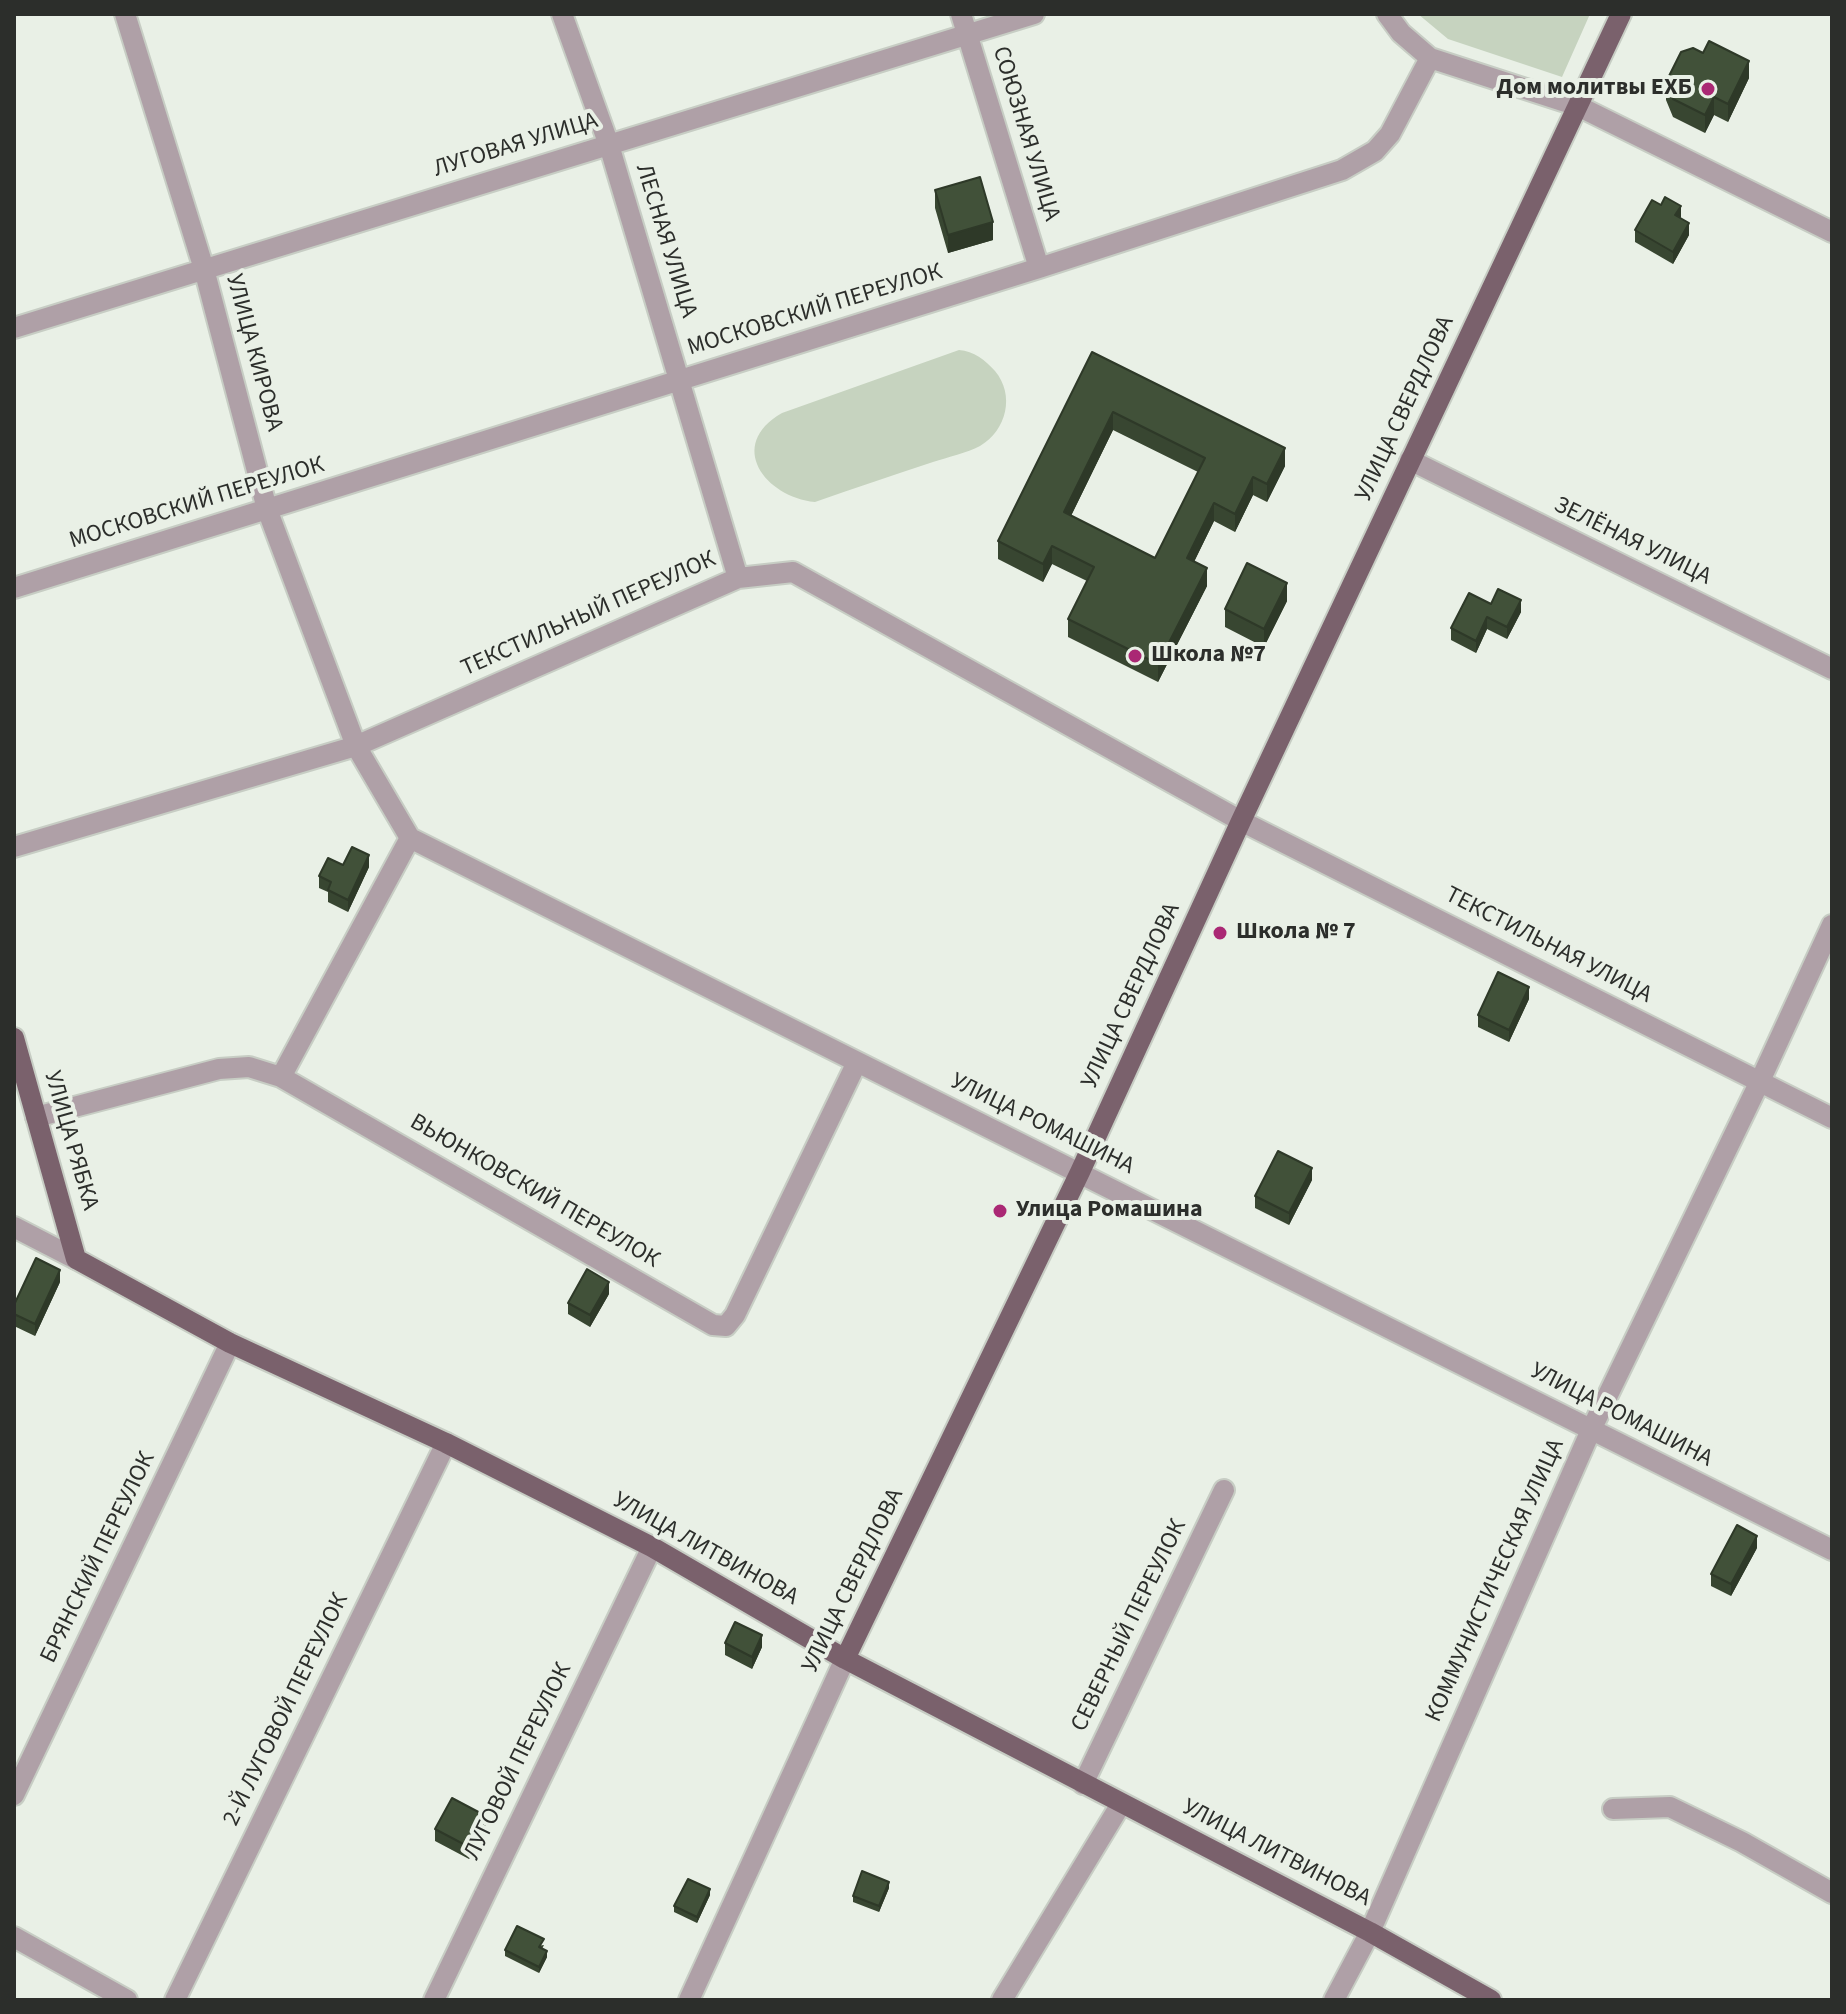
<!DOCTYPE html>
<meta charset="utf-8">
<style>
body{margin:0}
#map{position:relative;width:1846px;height:2014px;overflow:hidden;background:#e9f0e6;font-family:"Source Sans 3",sans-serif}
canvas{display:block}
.frame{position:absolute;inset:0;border:16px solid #2c2e2b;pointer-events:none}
</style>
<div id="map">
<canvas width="1846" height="2014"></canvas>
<div class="frame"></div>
</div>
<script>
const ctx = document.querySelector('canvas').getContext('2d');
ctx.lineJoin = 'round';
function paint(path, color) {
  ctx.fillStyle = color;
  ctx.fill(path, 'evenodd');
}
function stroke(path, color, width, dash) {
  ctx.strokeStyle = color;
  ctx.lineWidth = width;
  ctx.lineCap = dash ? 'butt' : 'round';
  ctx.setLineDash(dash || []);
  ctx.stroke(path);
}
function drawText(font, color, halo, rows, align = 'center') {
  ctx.font = font + ' "Source Sans 3",sans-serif';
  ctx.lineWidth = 8;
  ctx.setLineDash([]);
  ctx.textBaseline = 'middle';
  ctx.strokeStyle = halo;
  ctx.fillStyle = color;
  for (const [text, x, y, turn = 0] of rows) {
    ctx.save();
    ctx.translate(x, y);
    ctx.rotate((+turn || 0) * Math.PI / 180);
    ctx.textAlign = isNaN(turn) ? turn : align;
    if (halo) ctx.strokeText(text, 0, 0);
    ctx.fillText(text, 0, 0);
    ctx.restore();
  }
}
paint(new Path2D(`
 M1418,14H1590L1562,77L1448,39Z
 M959,350C974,351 985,360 995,371C1015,395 1007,430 980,446C967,453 948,457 933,462C894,475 854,488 815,502C765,497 726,445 782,413Z`), '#c6d3bf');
const minor = new Path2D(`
 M125,14L204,269L267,509L356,746L410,838L1832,1550
 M562,14L609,145L738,578
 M961,14L1039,268
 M1387,14L1401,33L1430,58
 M14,328L1034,14
 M1410,460L1832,669
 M14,588L1039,268L1342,170L1375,151L1390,134L1430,58L1578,106L1832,232
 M14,847L356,746L738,578L793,572L1241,821L1832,1118
 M281,1077L410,838
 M36,1117L219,1069L249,1067L281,1077L713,1325L726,1326L735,1315L857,1062
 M14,1227L76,1259
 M1083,1784L1224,1490
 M14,1795L230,1343
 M1613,1809L1670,1807L1742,1842L1832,1893
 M14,1937L127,2000
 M175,2000L446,1443
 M434,2000L652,1547
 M689,2000L845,1659
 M1002,2000L1121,1804
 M1334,2000L1370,1932L1591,1430L1760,1081L1832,925`);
const major = new Path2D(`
 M14,1038L76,1259L230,1343L446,1443L652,1547L845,1659L1370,1932L1491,2000
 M845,1659L1080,1172L1241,821L1621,14`);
stroke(minor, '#c7cdc4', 24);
stroke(major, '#c7cdc4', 24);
stroke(minor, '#afa0a7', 20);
stroke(major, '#7a616c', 20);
paint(new Path2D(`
 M1749,78L1728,122L1714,115L1705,133L1673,117L1666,100V82Z
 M935,190L993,240L948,253L935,208Z
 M1681,218L1689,235L1673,264L1635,242V230Z
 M1092,352L1285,466L1267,502L1253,495L1235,532L1214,521L1194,562L1207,586L1158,682L1068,637V619L1087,581L1052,564L1043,582L998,559V541ZM1113,430L1198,472L1155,558L1071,516Z
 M1287,601L1264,647L1225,627V609Z
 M1491,604L1521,612L1507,639L1487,629L1476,653L1451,640V628Z
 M343,865L369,867L348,912L328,902V892L319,888V876Z
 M1529,999L1509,1042L1478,1027V1015Z
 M1312,1180L1289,1225L1255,1208V1196Z
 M60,1282L35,1336L14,1326V1305Z
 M609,1294L590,1327L568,1314V1303Z
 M1757,1548L1731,1596L1711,1586V1574Z
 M725,1643L762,1647L752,1669L725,1655Z
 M486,1828L469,1859L435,1841V1829Z
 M889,1888L879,1912L853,1902V1896Z
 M710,1895L697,1923L674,1912V1906Z
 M544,1945L542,1949L547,1957L539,1973L505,1956V1950Z`), '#384631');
paint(new Path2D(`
 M1749,61V78L1728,122V104Z
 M1714,97V115L1705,133V115Z
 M1681,206V218L1675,215Z
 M993,222V240L948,253V235Z
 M1689,223V235L1673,264V252Z
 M1113,412V430L1064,530V512Z
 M1285,448V466L1267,502V484Z
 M1253,477V495L1235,532V514Z
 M1214,503V521L1187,576V558Z
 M1052,546V564L1043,582V564Z
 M1207,568V586L1158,682V664Z
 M1287,583V601L1264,647V629Z
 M1521,600V612L1507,639V627Z
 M1487,617V629L1476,653V641Z
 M369,855V867L348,912V900Z
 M1529,987V999L1509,1042V1030Z
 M1312,1168V1180L1289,1225V1213Z
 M60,1270V1282L35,1336V1324Z
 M609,1282V1294L590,1327V1315Z
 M1757,1536V1548L1731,1596V1584Z
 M762,1635V1647L752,1669V1657Z
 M486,1816V1828L469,1859V1847Z
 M889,1882V1888L879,1912V1906Z
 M710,1889V1895L697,1923V1917Z
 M547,1951V1957L539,1973V1967Z`), '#2e3928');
const building = new Path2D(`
 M1709,41L1749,61L1728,104L1714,97L1705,115L1673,99L1666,82L1681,52L1693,48L1703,53Z
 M980,177L993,222L948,235L935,190Z
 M1665,197L1681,206L1675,215L1689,223L1673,252L1635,230L1652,200L1661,205Z
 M1092,352L1285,448L1267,484L1253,477L1235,514L1214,503L1187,558L1207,568L1158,664L1068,619L1094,567L1052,546L1043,564L998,541ZM1113,412L1205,458L1155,558L1064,512Z
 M1247,563L1287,583L1264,629L1225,609Z
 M1498,589L1521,600L1507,627L1487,617L1476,641L1451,628L1469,593L1491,604Z
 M352,847L369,855L348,900L328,890L331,882L319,876L328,858L343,865Z
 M1498,972L1529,987L1509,1030L1478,1015Z
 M1278,1151L1312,1168L1289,1213L1255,1196Z
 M36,1258L60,1270L35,1324L14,1314V1305Z
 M587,1269L609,1282L590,1315L568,1303Z
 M1737,1525L1757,1536L1731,1584L1711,1574Z
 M735,1622L762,1635L752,1657L725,1643Z
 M452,1798L486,1816L469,1847L435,1829Z
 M862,1871L889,1882L879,1906L853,1896Z
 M688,1879L710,1889L697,1917L674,1906Z
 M517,1926L544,1939L539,1947L547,1951L539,1967L505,1950Z`);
paint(building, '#415139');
stroke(building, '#2e3928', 2);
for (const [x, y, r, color] of [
 [1708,89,8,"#aa2874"],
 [1135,656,8,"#aa2874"],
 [1220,933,8,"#aa2874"],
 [1000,1211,8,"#aa2874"]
]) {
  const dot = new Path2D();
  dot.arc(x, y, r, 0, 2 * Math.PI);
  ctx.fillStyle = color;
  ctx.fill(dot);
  stroke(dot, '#e9f0e6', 3);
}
drawText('bold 24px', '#2c2e2b', '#e9f0e6', [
 ["Дом молитвы ЕХБ",1692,89,"right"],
 ["Школа №7",1151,656],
 ["Школа № 7",1236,933],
 ["Улица Ромашина",1016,1211]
], 'left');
drawText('24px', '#2c2e2b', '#e9f0e6', [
 ["СОЮЗНАЯ УЛИЦА",1025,134,73],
 ["ЛУГОВАЯ УЛИЦА",516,146,-17],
 ["ЛЕСНАЯ УЛИЦА",665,241,73],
 ["МОСКОВСКИЙ ПЕРЕУЛОК",815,311,-17],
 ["УЛИЦА КИРОВА",253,353,75],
 ["УЛИЦА СВЕРДЛОВА",1406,409,-65],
 ["МОСКОВСКИЙ ПЕРЕУЛОК",197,504,-17],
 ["ЗЕЛЁНАЯ УЛИЦА",1632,542,26],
 ["ТЕКСТИЛЬНЫЙ ПЕРЕУЛОК",589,615,-24],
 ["ТЕКСТИЛЬНАЯ УЛИЦА",1548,946,27],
 ["УЛИЦА СВЕРДЛОВА",1132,996,-65],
 ["УЛИЦА РОМАШИНА",1042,1125,26],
 ["УЛИЦА РЯБКА",70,1141,74],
 ["ВЬЮНКОВСКИЙ ПЕРЕУЛОК",534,1192,30],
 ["УЛИЦА РОМАШИНА",1621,1416,27],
 ["УЛИЦА ЛИТВИНОВА",705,1550,29],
 ["БРЯНСКИЙ ПЕРЕУЛОК",99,1558,-64],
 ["УЛИЦА СВЕРДЛОВА",854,1581,-64],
 ["КОММУНИСТИЧЕСКАЯ УЛИЦА",1496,1581,-66],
 ["СЕВЕРНЫЙ ПЕРЕУЛОК",1130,1626,-64],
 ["2-Й ЛУГОВОЙ ПЕРЕУЛОК",287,1710,-64],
 ["ЛУГОВОЙ ПЕРЕУЛОК",519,1762,-64],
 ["УЛИЦА ЛИТВИНОВА",1276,1854,27]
]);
</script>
